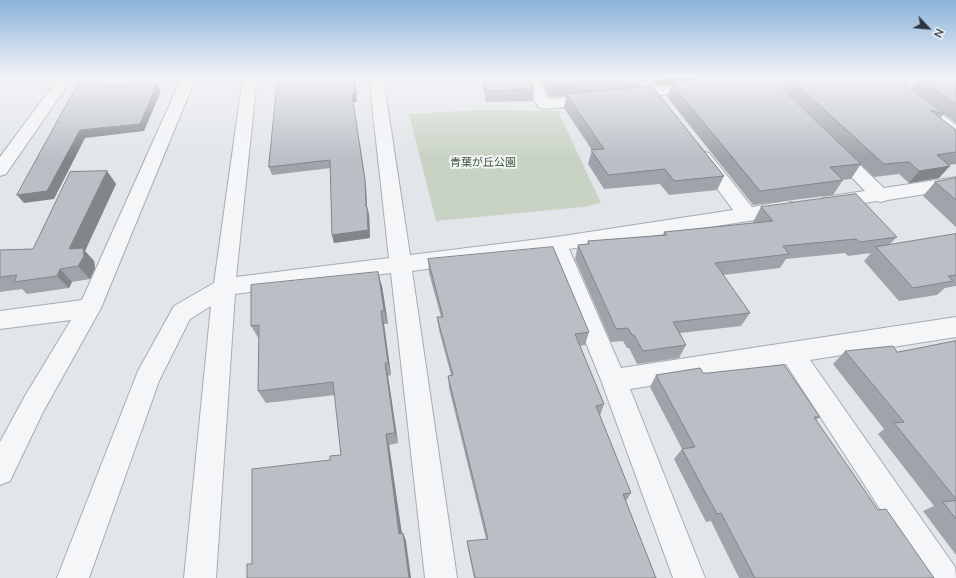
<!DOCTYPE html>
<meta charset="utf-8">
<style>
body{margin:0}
#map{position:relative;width:956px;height:578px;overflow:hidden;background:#e2e5e9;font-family:Mulish,sans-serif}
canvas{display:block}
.north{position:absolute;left:908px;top:8px;width:40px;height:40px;-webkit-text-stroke:3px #f2f4f7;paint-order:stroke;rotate:116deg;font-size:11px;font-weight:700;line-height:16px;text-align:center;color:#2b3440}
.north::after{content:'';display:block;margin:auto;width:14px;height:18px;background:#2b3440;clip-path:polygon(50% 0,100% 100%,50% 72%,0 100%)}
</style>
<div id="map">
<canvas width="956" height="578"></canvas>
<div class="north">N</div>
</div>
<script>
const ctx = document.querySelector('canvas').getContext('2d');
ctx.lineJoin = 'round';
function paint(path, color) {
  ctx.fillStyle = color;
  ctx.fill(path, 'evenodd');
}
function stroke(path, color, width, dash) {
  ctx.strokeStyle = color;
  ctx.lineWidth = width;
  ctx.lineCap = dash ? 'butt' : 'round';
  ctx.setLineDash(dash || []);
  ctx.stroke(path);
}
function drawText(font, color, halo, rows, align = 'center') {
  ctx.font = font + ' Mulish,"Noto Sans JP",sans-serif';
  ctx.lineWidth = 4;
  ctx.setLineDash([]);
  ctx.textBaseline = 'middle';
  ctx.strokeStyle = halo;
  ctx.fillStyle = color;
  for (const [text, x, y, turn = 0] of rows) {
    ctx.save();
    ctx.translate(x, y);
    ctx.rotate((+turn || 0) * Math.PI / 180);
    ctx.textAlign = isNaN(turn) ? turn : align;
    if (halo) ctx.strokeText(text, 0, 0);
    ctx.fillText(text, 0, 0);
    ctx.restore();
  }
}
paint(new Path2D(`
 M482,110L558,111L601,203L583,207L436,221L409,114Z`), '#c8d3c4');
const minor = new Path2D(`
 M59,77H73L6,174L0,176V157Z
 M182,77H196L101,308L43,412L10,481L0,485V442L25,396L71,320L0,329V311L82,300Z
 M243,77H257L236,277L389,258L369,77H383L410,255L556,237L733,210L694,157L697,153L703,152L709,153L752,207L787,201L794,203L797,208L794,213L787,215L569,249L621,368L956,317V337L810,360L955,567L956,578H925L786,364L630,389L705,578H673L601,380L549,252L412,271L457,578H425L391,273L235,294L216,578H184L211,306L190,319L159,381L89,578H57L138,371L174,306L214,283Z
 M523,77H537L549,99L594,94L599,96L602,99L599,102L594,104L544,109L538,107Z
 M884,77H898V80L956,125V138L950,137L885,84L883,81Z
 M699,81L704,83L707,86L704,89L628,100L623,98L620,95L623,92L628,90Z
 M835,146L841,147L884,188L956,177V189L888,200L881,202L877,201L831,208L824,207L821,202L824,197L865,191L826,151L829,147Z`);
stroke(minor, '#a7acb3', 2);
paint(minor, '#f4f6f8');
paint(new Path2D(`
 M278,77H355L357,102H353L366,187L367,207L369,214L370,238L334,243L332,235L331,168L272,175L269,167Z
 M482,77H528L534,89L533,101L486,102Z
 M539,77H643L640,87L724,176L717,190L669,195L660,184L604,189L588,164L592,150L564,108L566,96L550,97Z
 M650,77H707L706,78L782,88L783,86L777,79L778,77H833L834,84L911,88L919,77H956V123L944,114L940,118L956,130V164L949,165L939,178L909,183L899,174L874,177L786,92L861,164L851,179L842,180H843L833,195L753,205L667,97L671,85L658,86Z
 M107,171L116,184L85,251L94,261L95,268L90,279L72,282L69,288L27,294L22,289L0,292V250L33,249Z
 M956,178V227L923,196L935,182Z
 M761,207L897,237L889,245L956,234V286L945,288L937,295L899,301L864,261L871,253L848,256L845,253L786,259L780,268L723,275L750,313L741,326L680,333L686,345L679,358L637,364L629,348H627L623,341L611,342L575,259L578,245L587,244L588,241L663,235L664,232L754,223L753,222Z
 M428,259L589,332L585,345L580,346L604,404L600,416L631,493L626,501L656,578H474L468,549L467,541L486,539L449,388L448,376L451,375L439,330L437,317H441L429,273Z
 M382,286L388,324H384L391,375L388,376L398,443L389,445L402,534L403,533L406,541L252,564L330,460L341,455L335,395L266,403L258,391L259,339L251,326Z
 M956,341V555L923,511L934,506L878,434L884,429L833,364L845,351L897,352Z
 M703,373L820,417L816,420L878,510L934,578H739L711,521L706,522L674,459L682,449L650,387L656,375Z`), '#a0a4aa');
paint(new Path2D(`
 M354,77H355L357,102H353L366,187L367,214L366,207L352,95Z
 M660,77H707L706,80L671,83V85L658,86Z
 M157,84L161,91L144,131L85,138L54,199L24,203L17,195L80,130Z
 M950,166L939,178L909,183L919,171Z
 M107,171L116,184L85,251L94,261L95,268L90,279L78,266L69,249Z
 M367,207L369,214L370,238L334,243L332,235Z
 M60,269L72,282L69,288L57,276Z
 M378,272L382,286L388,324L384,310Z
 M381,311L384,324L391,375L388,363Z
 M385,363L388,376L398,443L395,433Z
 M386,434L389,445L403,542L399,534Z
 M403,533L406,541L411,578H409Z`), '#82868b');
const building = new Path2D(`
 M82,77H88L103,85L157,84L140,124L80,130L47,191L17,195Z
 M278,77H354L355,94L352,95L365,180L366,207H367L368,230L332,235L330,160L269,167Z
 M484,77H528L534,89L486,91Z
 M546,77H636L551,86Z
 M718,77H770L861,164L830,167L843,180L760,191L671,83Z
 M789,77H833L834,84L898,78L944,114L930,110L956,130V152L937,155L950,166L919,171L909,162L884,164Z
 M920,77H956V104Z
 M652,86L724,176L674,181L665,169L608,175L591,150L604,149L566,94Z
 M107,171L69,249L83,248L84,256L78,266L60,269L57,276L14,282L17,275L0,277V250L33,249L70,172Z
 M956,178V200L935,182Z
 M856,194L897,237L860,242L856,239L783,246L789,254L715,263L750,313L673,322L686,345L643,351L634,335H632L628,328L616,329L578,245L589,244L588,241L667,235L664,232L773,221L761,207Z
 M956,234V275L948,276L953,281L913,288L876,247Z
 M553,247L589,332L575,334L604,404L596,406L631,493L623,494L656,578H475L467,541L488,539L448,376L453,375L437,317H443L428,259Z
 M378,272L384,310L381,311L388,363H385L395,433L386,434L399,534L403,533L409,578H247V564H252V469L330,460V456L341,455L333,382L258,391L259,325L251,326V285Z
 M956,341V499L894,423L904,422L845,351L893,346L897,352Z
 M784,365L820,417H814L878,510L886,509L934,578H755L721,513L717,514L682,449L695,447L656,375L700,368L703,373H708Z
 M956,501V519L943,502Z`);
paint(building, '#babfc6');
stroke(building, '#82868b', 1);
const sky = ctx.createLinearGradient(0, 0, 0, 158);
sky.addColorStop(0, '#8bb4da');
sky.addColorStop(0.49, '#f2f3f5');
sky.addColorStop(1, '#f2f3f500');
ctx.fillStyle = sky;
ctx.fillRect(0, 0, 956, 158);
drawText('11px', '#415b3a', '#f2f4f7', [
 ["青葉が丘公園",483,163]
]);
</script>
